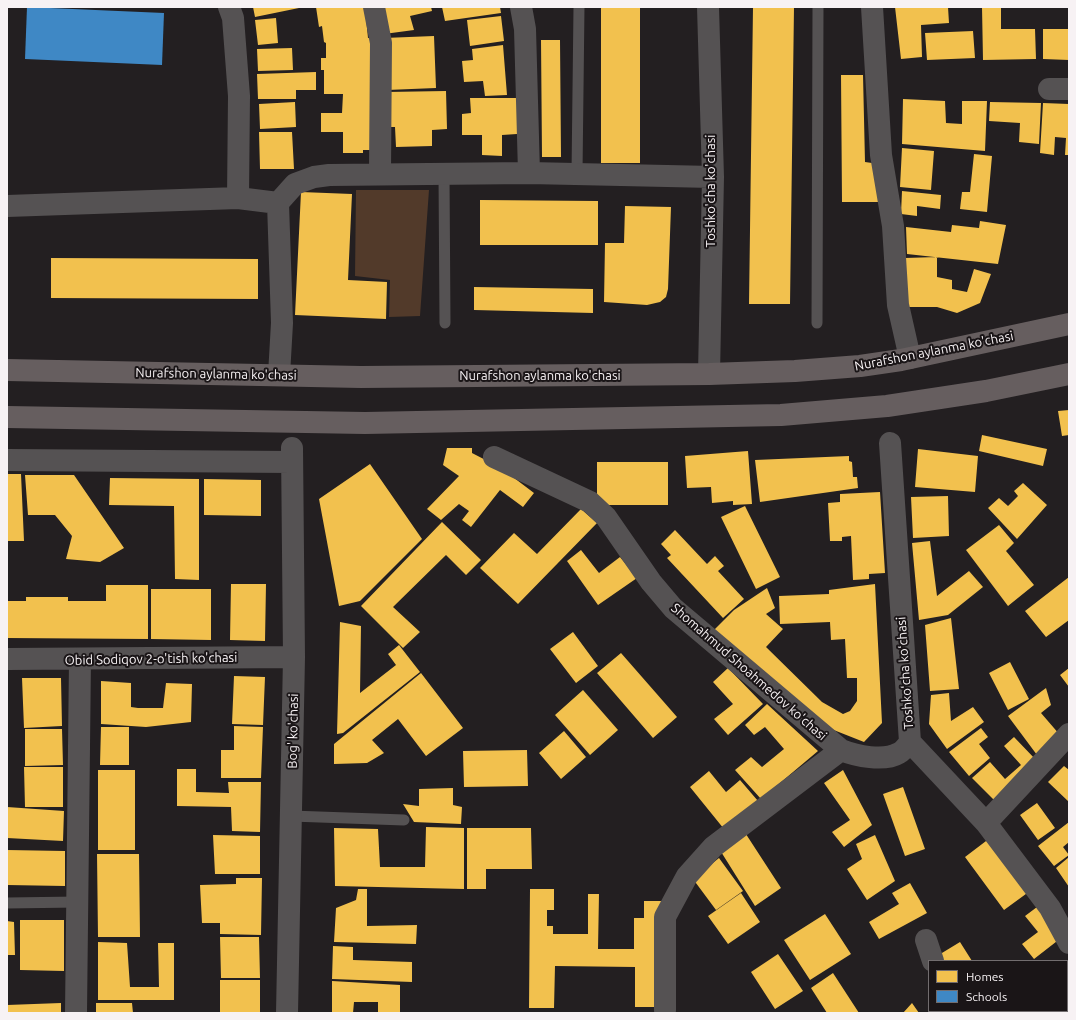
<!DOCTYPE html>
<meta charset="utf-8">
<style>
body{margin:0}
#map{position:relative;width:1076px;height:1020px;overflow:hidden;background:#231f21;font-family:Ubuntu,sans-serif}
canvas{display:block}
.frame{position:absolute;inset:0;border:8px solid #f7f2f4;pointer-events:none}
.legend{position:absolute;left:928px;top:960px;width:140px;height:52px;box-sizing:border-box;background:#1a1517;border:1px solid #726d6f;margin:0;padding:5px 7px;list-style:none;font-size:12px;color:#f7f2f4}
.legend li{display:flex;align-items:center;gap:8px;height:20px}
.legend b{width:20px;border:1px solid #726d6f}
</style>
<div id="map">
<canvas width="1076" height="1020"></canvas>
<div class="frame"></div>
<ul class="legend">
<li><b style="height:11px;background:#f2c14e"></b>Homes</li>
<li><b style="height:11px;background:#3f88c5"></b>Schools</li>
</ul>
</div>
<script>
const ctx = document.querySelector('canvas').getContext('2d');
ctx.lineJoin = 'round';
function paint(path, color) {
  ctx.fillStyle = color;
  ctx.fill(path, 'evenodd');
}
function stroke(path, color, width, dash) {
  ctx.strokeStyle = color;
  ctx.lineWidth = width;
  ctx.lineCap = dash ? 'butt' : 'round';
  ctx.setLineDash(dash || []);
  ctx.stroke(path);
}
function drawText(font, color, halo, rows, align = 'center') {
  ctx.font = font + ' Ubuntu,sans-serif';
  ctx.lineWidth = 4;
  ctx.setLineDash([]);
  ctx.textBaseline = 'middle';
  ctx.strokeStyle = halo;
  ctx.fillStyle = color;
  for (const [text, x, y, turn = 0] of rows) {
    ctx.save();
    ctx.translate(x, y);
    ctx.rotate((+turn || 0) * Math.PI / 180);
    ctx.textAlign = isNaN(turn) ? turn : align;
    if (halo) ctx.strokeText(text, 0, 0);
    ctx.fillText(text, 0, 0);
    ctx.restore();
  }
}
paint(new Path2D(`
 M356,190H429L420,316L389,317L390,280L355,276Z`), '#523a2a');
paint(new Path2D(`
 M253,7H299V8L255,17Z
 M316,7H365L368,38H370L372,98L371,150H363V153H343V132H321V113H342L343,94H324V70H321V58H326V43L324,42L322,26L319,27Z
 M381,7H431L432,11L410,16L414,30L384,34Z
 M442,7H500L501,13L445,21Z
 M601,7H640V163H601Z
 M753,7H794L790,304H749Z
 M895,7H948L949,23L921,25L922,57L901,59Z
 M982,7H1001V29H1035L1036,59L983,60Z
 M501,16L504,41L470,46L467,20Z
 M276,18L278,43L258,45L255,20Z
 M1043,29H1069V60L1043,59Z
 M973,31L975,58L927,60L925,33Z
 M434,36L436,88L387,90L384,38Z
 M541,40H560L561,157H542Z
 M503,45L507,95L485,96L483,81L464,82L462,61L473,60L472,49Z
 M292,48L293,70L258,71L257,49Z
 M316,72V90H296V99H258L257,74Z
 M841,75H863L865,162L879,164V202H842Z
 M446,91L447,129L432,130V146L396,147L395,127H387L386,92Z
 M470,98H517V134L502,135V156L482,155V135H462V114L471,113Z
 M903,99L945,101L946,123L962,124V101H987L985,151L902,144Z
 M295,102L296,127L260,129L259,104Z
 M990,102L1041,103L1039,144L1019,142L1020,123L989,121Z
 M1043,103L1069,104V155H1065L1066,138L1055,137L1054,155L1040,153Z
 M259,132H292L294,169H260Z
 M902,148L934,151L931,190L900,187Z
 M974,154L992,156L987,212L960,209L962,192H970Z
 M902,191L941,195L940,209L917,206V216L901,214Z
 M301,192L352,194L348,280L387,282L386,319L295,315Z
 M480,200L598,201V245H480Z
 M625,206L671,207L668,289L666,297L660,302L647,305L604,302L605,243H624Z
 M980,221L1006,225L998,264L907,254L906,227L951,232L952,225L979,228Z
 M937,257V277L952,280V289L967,292L974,269L991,274L980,303L957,313L937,307H907L905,258Z
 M51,258L258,259V299L51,298Z
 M474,287L593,289V313L474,310Z
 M1069,410V435L1062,436L1058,411Z
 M982,435L1047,449L1043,466L979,451Z
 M447,448H472V453L501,468L534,493L523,507L500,490L471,527L462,520L469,511L459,504L441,520L427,509L459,476L443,465Z
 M918,449L978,456L975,492L915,487Z
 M748,451L752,504L733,505V501L712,503L711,487L687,488L685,456Z
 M849,456V461L852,462L853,477H857L858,488L760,502L755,460Z
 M597,462H668V505H597Z
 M370,464L422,539L360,601L339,606L319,499Z
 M7,474H21L24,541H7Z
 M25,475H74L124,548L100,562L66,559L72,536L55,515H28Z
 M110,478L199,479V580L175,579L174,506L109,505Z
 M204,479L261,480V516L204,515Z
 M1023,483L1047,505L1017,539L988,508L999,498L1008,506L1018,496L1014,491Z
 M880,492L885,573L869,574V579L853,580L851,536L842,537V541H830L828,503L840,502V494Z
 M948,496L949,536L913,538L911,497Z
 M745,506L780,577L756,589L721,517Z
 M581,509L597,523L518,604L480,568L514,533L537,554Z
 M442,522L481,560L466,575L446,555L393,607L420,632L403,648L361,606Z
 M999,525L1014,543L1006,551L1034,585L1008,606L966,550Z
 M675,530L707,564L715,556L724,566L718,571L744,599L723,618L667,558L671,555L661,544Z
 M930,541L937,596L969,571L983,587L948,615L919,620L912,543Z
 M581,550L599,573L620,557L637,578L598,605L567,561Z
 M1069,577V620L1046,637L1025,611Z
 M231,584H266L265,641L230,640Z
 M875,584L882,723L864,742L816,723L714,630L734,610L767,588L775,608L766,614L783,629L766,647L822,702L843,714L850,711L857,701V678H847L845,639L831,640L830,622L780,624L779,596L829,594V590Z
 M106,585H148V639L7,638V601H26V597H68V601H106Z
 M151,589H211V640L151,639Z
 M951,618L959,689L930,691L925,625Z
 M340,622L361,626L360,693L396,665L388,654L399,645L420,672L343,733L337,734Z
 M573,632L598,666L576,683L550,649Z
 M621,653L677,717L653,738L597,673Z
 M1010,662L1029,699L1008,710L989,673Z
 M728,668L763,704L728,735L714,719L733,704L713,682Z
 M1069,668V687L1060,675Z
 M421,673L463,728L426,756L398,719L372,740L384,753L367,763L334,764V744Z
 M234,676L265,677L263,725L232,724Z
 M22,678H61L62,726L24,728Z
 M101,681L131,683V707L138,708H163L166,683L192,684L191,722L146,727L101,724Z
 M1046,688L1051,705L1041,713L1060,735L1040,759L1008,716Z
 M583,690L618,730L590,755L555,715Z
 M949,693L951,721L973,707L984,722L947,749L929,724L931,695Z
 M767,704L818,751L761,799L735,770L751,757L762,767L784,749L765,727L754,735L745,725Z
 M234,726L263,727L261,778H221V750H234Z
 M101,727H129V765H100Z
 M981,728L988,737L979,744L990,758L969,776L949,752Z
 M25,729H62L63,765L25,766Z
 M564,731L586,757L561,779L539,753Z
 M1014,737L1037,761L997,803L972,778L990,762L1005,779L1021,765L1004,746Z
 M527,750L528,786L464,787L463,751Z
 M1064,766L1069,770V802L1048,782Z
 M24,767H63V807H25Z
 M177,769H196V792L229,793L228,782H261L260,832L232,831L231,807L177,806Z
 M98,770H135V850H98Z
 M843,770L872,825L844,847L832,832L850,820L824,783Z
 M709,771L726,792L740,780L758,801L724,829L690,787Z
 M903,787L925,849L905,856L883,794Z
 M453,788V805L462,807L461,824L414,822L403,804L419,806V789Z
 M1037,803L1055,828L1038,840L1020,815Z
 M7,807L64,811L63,841L7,838Z
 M1069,822V842L1063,847L1069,855L1054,866L1038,846Z
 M426,827L464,828V889L335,886L334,828L378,829L380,867H425Z
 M467,828H531L532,869H486V889H467Z
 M742,828L781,888L755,906L718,847Z
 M213,835L260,836V874H215Z
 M875,835L895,881L867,900L847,869L862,859L856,844Z
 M990,838L1030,891L1004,910L965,857Z
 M7,850L65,851V886L7,885Z
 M97,854H139L140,937H98Z
 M1069,857V887L1056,868Z
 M719,858L743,891L716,910L693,879Z
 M236,878H262L261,935L220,934V923H202L200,885L236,884Z
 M910,883L927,913L879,939L869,922L899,904L892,893Z
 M358,889H367V926L417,925L416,944L334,942L336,908L356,900Z
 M530,889H554V910H547V926H553V934H588V894H599L598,949H634V918H644V901H663L662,1007H635V967L555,966L554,1008H529Z
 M741,893L760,922L728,944L708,916Z
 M1037,907L1061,938L1034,959L1022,944L1038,932L1025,916Z
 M825,914L851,954L810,980L784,940Z
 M20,920H64V971L20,970Z
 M7,921L14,922L15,955H7Z
 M220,937H259L260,978H221Z
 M98,942L127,943L130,987H159L158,943H174V1000H98Z
 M960,942L972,961H939L937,956Z
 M333,946L353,947V960L412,962V982L332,979Z
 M778,954L803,991L775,1009L751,972Z
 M833,973L859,1013H827L811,988Z
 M220,980H260V1013H220Z
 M332,981L400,985V1013H378V1002H354L353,1013H332Z
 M1069,984V1007L1067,1008V986Z
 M61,1003V1013H7V1005Z
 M96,1003H132L133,1013H96Z
 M912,1003L919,1013H903Z
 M970,1011H1002L1004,1013H972Z
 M1035,1011H1063L1061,1013H1032Z`), '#f2c14e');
paint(new Path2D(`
 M27,7L164,13L162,65L25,59Z`), '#3f88c5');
stroke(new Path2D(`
 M577,173L579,7
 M444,174L445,323
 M817,323L818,7
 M291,816L404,820
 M7,903L78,902`), '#555253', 11);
stroke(new Path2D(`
 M229,7L233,18L239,96L238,198L278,203L282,323L279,375
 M374,7L381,43L380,173
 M521,7L525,29L529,173
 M708,7L713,177L709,374
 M872,7L881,155L893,226L898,305L910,358
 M1049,89H1069
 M278,203L295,184L314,177L329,175L529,173L713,177
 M7,206L238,198
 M890,443L910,742L986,823L1050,908L1069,943
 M494,457L590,502L606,517L651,582L673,608L841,750C856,756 884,762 899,753C903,751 907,746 910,742
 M7,460L292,462
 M7,659L294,657
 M986,823L1069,734
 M926,940L933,961
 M665,1010V917L687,876L713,847L841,750
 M960,1011L962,1013
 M76,1013L80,659
 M287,1013L294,657L292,448`), '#555253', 22);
stroke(new Path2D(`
 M7,370L361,377L709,374L795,371L860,366L901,360L1069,324
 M7,417L365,423L781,415L887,406L986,391L1069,374`), '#665e5f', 22);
drawText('13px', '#f7f2f4', '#1a1517', [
 ["Toshko'cha ko'chasi",711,191,-90],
 ["Nurafshon aylanma ko'chasi",934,351,-11],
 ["Nurafshon aylanma ko'chasi",216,374,1],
 ["Nurafshon aylanma ko'chasi",540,376],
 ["Obid Sodiqov 2-o'tish ko'chasi",151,659,-1],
 ["Shomahmud Shoahmedov ko'chasi",749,672,41],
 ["Toshkoʻcha koʻchasi",905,673,-94],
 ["Bog' ko'chasi",293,731,-89]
]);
</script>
